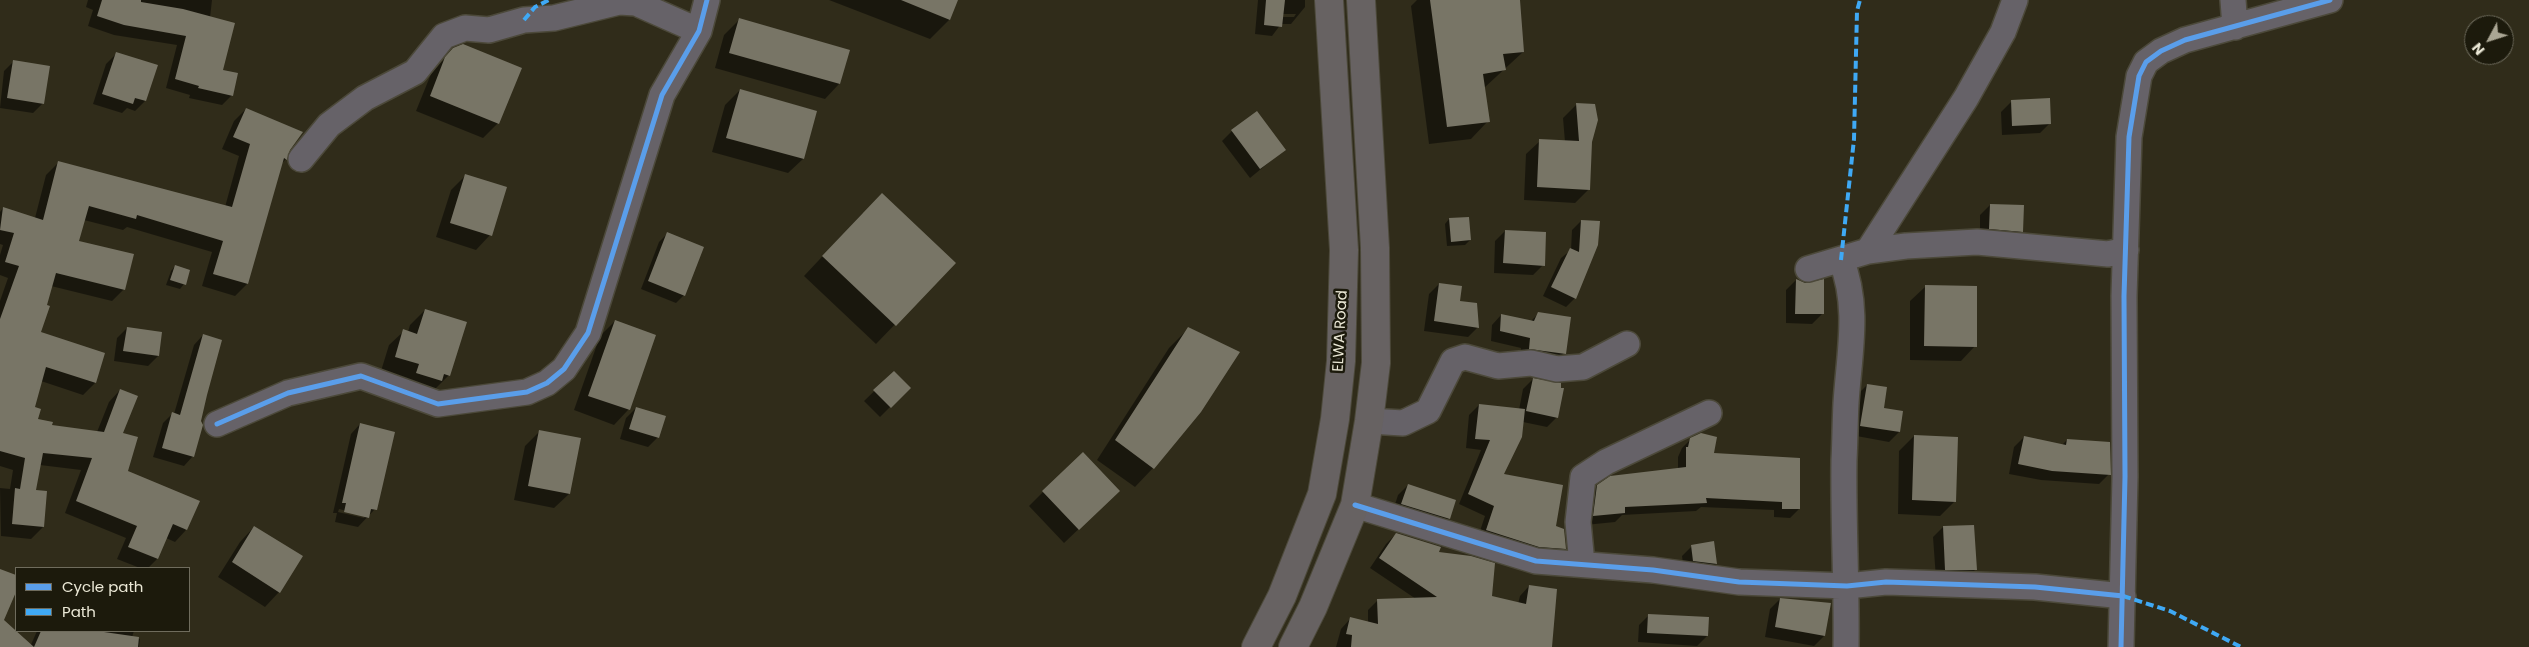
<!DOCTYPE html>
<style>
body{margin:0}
#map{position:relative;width:2529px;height:647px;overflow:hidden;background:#302c1a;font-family:Poppins,sans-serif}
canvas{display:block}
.legend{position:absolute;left:15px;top:567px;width:175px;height:65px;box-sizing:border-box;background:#1c1a0c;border:1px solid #6f6c5d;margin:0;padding:6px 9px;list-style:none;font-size:15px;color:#ebe8d6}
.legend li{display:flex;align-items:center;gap:10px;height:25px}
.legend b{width:25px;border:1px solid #6f6c5d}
.north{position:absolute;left:2464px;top:15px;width:50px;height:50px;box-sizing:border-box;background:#1c1a0c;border:1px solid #6f6c5d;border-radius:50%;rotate:230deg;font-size:14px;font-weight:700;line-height:20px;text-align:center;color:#ebe8d6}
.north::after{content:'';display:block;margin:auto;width:18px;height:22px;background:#aaa694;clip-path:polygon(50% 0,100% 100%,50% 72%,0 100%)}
</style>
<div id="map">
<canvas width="2529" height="647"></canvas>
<ul class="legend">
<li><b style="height:6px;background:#5a9eea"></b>Cycle path</li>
<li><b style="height:6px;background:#3fa9f5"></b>Path</li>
</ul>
<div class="north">N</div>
</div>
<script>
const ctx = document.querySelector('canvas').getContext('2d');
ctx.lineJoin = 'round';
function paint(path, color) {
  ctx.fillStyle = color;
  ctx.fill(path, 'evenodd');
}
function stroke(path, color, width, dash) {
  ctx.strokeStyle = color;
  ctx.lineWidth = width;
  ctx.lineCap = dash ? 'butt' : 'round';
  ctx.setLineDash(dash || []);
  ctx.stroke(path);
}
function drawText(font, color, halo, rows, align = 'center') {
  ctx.font = font + ' Poppins,sans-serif';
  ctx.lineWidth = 5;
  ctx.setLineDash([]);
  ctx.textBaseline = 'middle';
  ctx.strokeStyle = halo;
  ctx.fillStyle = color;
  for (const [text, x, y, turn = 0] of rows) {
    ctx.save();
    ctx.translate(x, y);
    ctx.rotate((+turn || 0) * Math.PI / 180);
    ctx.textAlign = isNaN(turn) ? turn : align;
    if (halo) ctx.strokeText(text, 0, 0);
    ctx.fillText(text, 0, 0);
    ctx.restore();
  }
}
paint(new Path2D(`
 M88,0H212L210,18L221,71L232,95L222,105L189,98L190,95L166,88L177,45L114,35L88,26L93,10L86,7Z
 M829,0H957L949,20L930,39Z
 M1258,0H1305V7L1291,24H1281L1272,36L1255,34ZM1277,14H1296L1294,17H1277Z
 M1417,0H1518L1523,52L1484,88L1488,121L1471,139L1429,144L1411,6Z
 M739,20L848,51L839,84L825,99L715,68L724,35Z
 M453,49L498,123L483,138L416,111L431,74Z
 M116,54L145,101L135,111L127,108L122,113L93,104L106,64Z
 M14,61L43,103L33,113L0,108L4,71Z
 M740,90L816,111L803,159L788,173L712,152L725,105Z
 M2011,102L2050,123L2040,133L2002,135L2001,112Z
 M1577,104L1591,142L1589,189L1575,203L1524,200L1526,154L1540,141L1565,142L1563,118Z
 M246,109L288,150L286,159L281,164L247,284L235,296L202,286L212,252L127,227L123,230L84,220L77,242L124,289L112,301L51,286L39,333L104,354L95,383L83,395L41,381L34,408L36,420L51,427L97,432L109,402L120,390L122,434L127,471L186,530L175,542L166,538L157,559L148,568H140L117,559L126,538L65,513L81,470L40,465L35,491L43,527L31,539L1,536L0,488L10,489L13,470L0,466V301L8,278L0,275V255L3,245L0,244V212L3,208L35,218L46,175L58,163L225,207L239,156L222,149L234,121Z
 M1232,131L1284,150L1250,178L1222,141Z
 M466,175L490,235L476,250L436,237L451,190Z
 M1990,205L2022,231L2012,241L1980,238V215Z
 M863,213L954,263L876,344L804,276Z
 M1449,219L1470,240L1465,245L1447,246L1445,224Z
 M1581,221L1599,222L1575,298L1566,307L1543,296L1561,258L1571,250L1572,230Z
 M1505,231L1543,265L1533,275L1494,273L1495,241Z
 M667,234L684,295L676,303L641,289L659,242Z
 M175,266L184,284L180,289L166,285L171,271Z
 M1796,280L1805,284L1822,314L1812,324L1786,323V290Z
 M1439,284L1458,302L1478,327L1468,337L1424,331L1429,294Z
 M1925,287L1975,346L1961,361L1910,360V301Z
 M425,310L449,375L434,390L381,371L389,345L404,331L408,332L410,325Z
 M1539,313L1564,353L1554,363L1520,358L1521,348L1491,341L1492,325L1501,315L1530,322Z
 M615,321L654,336L628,410L614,425L574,410L600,336Z
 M127,328L160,333L158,356L148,366L114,361L117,338Z
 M1188,329L1153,468L1135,487L1097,460L1169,348Z
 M203,335L205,394L193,456L184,466L153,457L163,423L172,414H174L194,345Z
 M894,372L909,388L880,417L864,401Z
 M1533,379L1557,417L1547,427L1523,422L1503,475L1555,527L1565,548L1555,558L1477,540L1485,516L1459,504L1481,450L1466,448L1469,415L1479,405L1519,410L1523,389Z
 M1867,385L1899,432L1889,442L1851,435L1857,395Z
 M636,408L658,437L648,447L620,439L626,418Z
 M360,424L375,509L358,527L335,522L337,513H333L351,434ZM339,509L366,516L364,518L338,512Z
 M540,431L569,494L554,508L514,500L525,446Z
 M1914,436L1955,501L1940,516L1898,514L1899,451Z
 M2024,437L2062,445L2067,440L2109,474L2099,484L2041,480L2009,474L2014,447Z
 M1691,439L1799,509L1790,518L1774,517V510L1701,507L1696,511L1622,515L1615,522L1585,525L1588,496L1597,486L1678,470V457L1682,448Z
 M1408,485L1449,519L1439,529L1392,514L1398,495Z
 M1043,492L1104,505L1064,543L1029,506Z
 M254,527L279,592L265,607L218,577L240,542Z
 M1943,527L1975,570L1965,580L1936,579L1933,537Z
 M1396,534L1437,553L1491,597L1518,604L1520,596L1529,586L1551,647H1336L1341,629L1350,619L1368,623V610L1378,600L1416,599L1370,568L1386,544Z
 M1713,543L1716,564L1706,574L1684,571L1682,556L1692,546Z
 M1780,599L1824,636L1814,646L1765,637L1770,609Z
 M1649,615L1707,636L1697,646L1638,642L1639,625Z
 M37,631H134L132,637L140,639L139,647H30Z`), '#0007');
paint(new Path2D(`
 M102,0H141V2L183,9L235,23L223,70L238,73L233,96L198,88L199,86L175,79L186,36L124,25L97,16Z
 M901,0H958L950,20Z
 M1266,0H1285L1282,27L1264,25Z
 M1430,0H1520L1524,52L1503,54L1506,70L1483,74L1490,122L1447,127Z
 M739,18L850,50L840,84L729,53Z
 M463,44L522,68L499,124L430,96L445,57L453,48Z
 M116,52L158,65L146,101L135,98L133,104L102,94Z
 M13,60L50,66L44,104L7,98Z
 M740,89L817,111L804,159L726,138Z
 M2050,98L2051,124L2012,126L2011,100Z
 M1576,103L1595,104L1598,120L1592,142L1590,190L1537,187L1539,139L1579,141Z
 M246,108L303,132L290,150L287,160L284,158L248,284L213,274L223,241L137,215L136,219L89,206L79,241L134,254L125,290L56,273L47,305L50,306L41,332L105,353L96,383L46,367L35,407L41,409L38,419L53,422L52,425L104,432L120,389L138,396L123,433L138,437L128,471L200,501L187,530L173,524L158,559L128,547L137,526L76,501L92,458L43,453L36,490L47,491L44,527L12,524L15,488L20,489L25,458L0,451V319L19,266L5,262L14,233L0,230L3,207L43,220L58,161L232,207L250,144L233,137Z
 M1257,111L1286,150L1260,169L1231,130Z
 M465,174L507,187L492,236L450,223Z
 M882,193L956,263L896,326L822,256Z
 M1990,204L2024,205L2023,232L1989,229Z
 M1469,217L1471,240L1451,242L1449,218Z
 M1581,220L1600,221L1598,245L1576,299L1551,287L1570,248L1579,252Z
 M1505,230L1546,232L1545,266L1503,263Z
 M667,232L704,247L685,296L648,281Z
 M175,265L190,270L186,285L170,280Z
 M1796,279L1805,283L1824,279V314H1795Z
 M1439,283L1462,286L1460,301L1477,303L1479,328L1434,321Z
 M1925,285L1977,286V347L1924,346Z
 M425,309L467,322L450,376L444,374L442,381L416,373L419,364L395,357L403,329L417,334Z
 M1538,312L1571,317L1566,354L1529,349L1530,338L1500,331L1501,314L1534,321Z
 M615,320L656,335L630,410L588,396Z
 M127,327L162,332L159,356L123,351Z
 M1188,327L1240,352L1201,412L1154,469L1115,440Z
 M203,334L222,340L207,395L201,421L203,425L194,457L162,448L172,412L180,415Z
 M894,371L911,388L891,408L873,390Z
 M1533,378L1561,383V388H1564L1558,418L1526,411Z
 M1867,384L1887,387L1884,408L1903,411L1900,432L1860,426Z
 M1479,404L1525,409L1522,437L1504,474L1563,485L1556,526L1564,529L1566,549L1539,547L1486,530L1494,506L1468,494L1490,440L1475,439Z
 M636,407L666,416L659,438L629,429Z
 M360,423L395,432L377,510L371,509L369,518L344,512L346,503H342Z
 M539,430L581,438L570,494L528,486Z
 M1701,433L1717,437L1714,453L1800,458V509H1782V502L1706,498L1707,503L1625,507V513L1593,516L1597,485L1610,476L1686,467V447H1688L1690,438Z
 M1914,435L1958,437L1956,502L1912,500Z
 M2024,436L2066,445L2067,439L2110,442L2111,475L2052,471L2018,464Z
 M1083,452L1120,491L1079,530L1042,491Z
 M1408,484L1456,500L1450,519L1401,504Z
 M1974,525L1977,570H1945L1943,526Z
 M254,526L303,556L280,593L232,562Z
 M1396,533L1441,547L1439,552L1471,556L1495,563L1492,596L1526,604L1529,585L1557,589L1552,647H1351L1352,635L1346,634L1350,617L1378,624L1377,599L1437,597L1379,558Z
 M1714,541L1717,564L1693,561L1691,545Z
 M0,569L16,575V592L4,620L34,647L41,631H97L139,637L138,647H0Z
 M1780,598L1831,603L1825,636L1775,627Z
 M1648,614L1709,617L1708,636L1647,633Z`), '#787566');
const minor = new Path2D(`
 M2233,0L2235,27
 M301,159L329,125L365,98L415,72L444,36L465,28L489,30L524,20L554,18L619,2L636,3L699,31
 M1868,251L1966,98L2003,32L2015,0
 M1841,260C1860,306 1849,355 1846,403C1845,422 1845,441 1844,460C1843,522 1847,585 1846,647
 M1808,269L1868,251L1906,246L1977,242L2108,254L2126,250
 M1369,421L1403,423L1428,411L1453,361L1465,357L1498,366L1531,363L1557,369L1583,367L1627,344
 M217,424L288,393L361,376L438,404L527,392L547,383L564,369L588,333L662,95L699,31L707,0
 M1355,505L1536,561L1653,570L1739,582L1847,586L1886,582L2035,587L2123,596
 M1582,564L1578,522L1583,477L1606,462L1709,413
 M2121,647L2125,477L2124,296L2129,137L2139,76L2146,62L2161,51L2185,40L2330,0`);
const major = new Path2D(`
 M1256,647L1282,596L1322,494L1335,419L1341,361L1344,250L1329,0
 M1293,647L1313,607L1355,505L1369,421L1376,363L1375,248L1361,0`);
stroke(minor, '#4c493a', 28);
stroke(major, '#4c493a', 30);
stroke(minor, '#666268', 25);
stroke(major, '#676262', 28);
stroke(new Path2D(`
 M524,20L535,7L549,0
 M1841,260L1854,139L1857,11L1860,0
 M2123,596L2170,611L2241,647`), '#3fa9f5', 4, [8, 4]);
stroke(new Path2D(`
 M217,424L288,393L361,376L438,404L527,392L547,383L564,369L588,333L662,95L699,31L707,0
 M1355,505L1536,561L1653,570L1739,582L1847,586L1886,582L2035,587L2123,596
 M2121,647L2125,477L2124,296L2129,137L2139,76L2146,62L2161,51L2185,40L2330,0`), '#5a9eea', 5);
drawText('15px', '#ebe8d6', '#1c1a0c', [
 ["ELWA Road",1341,331,-87]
]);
</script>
